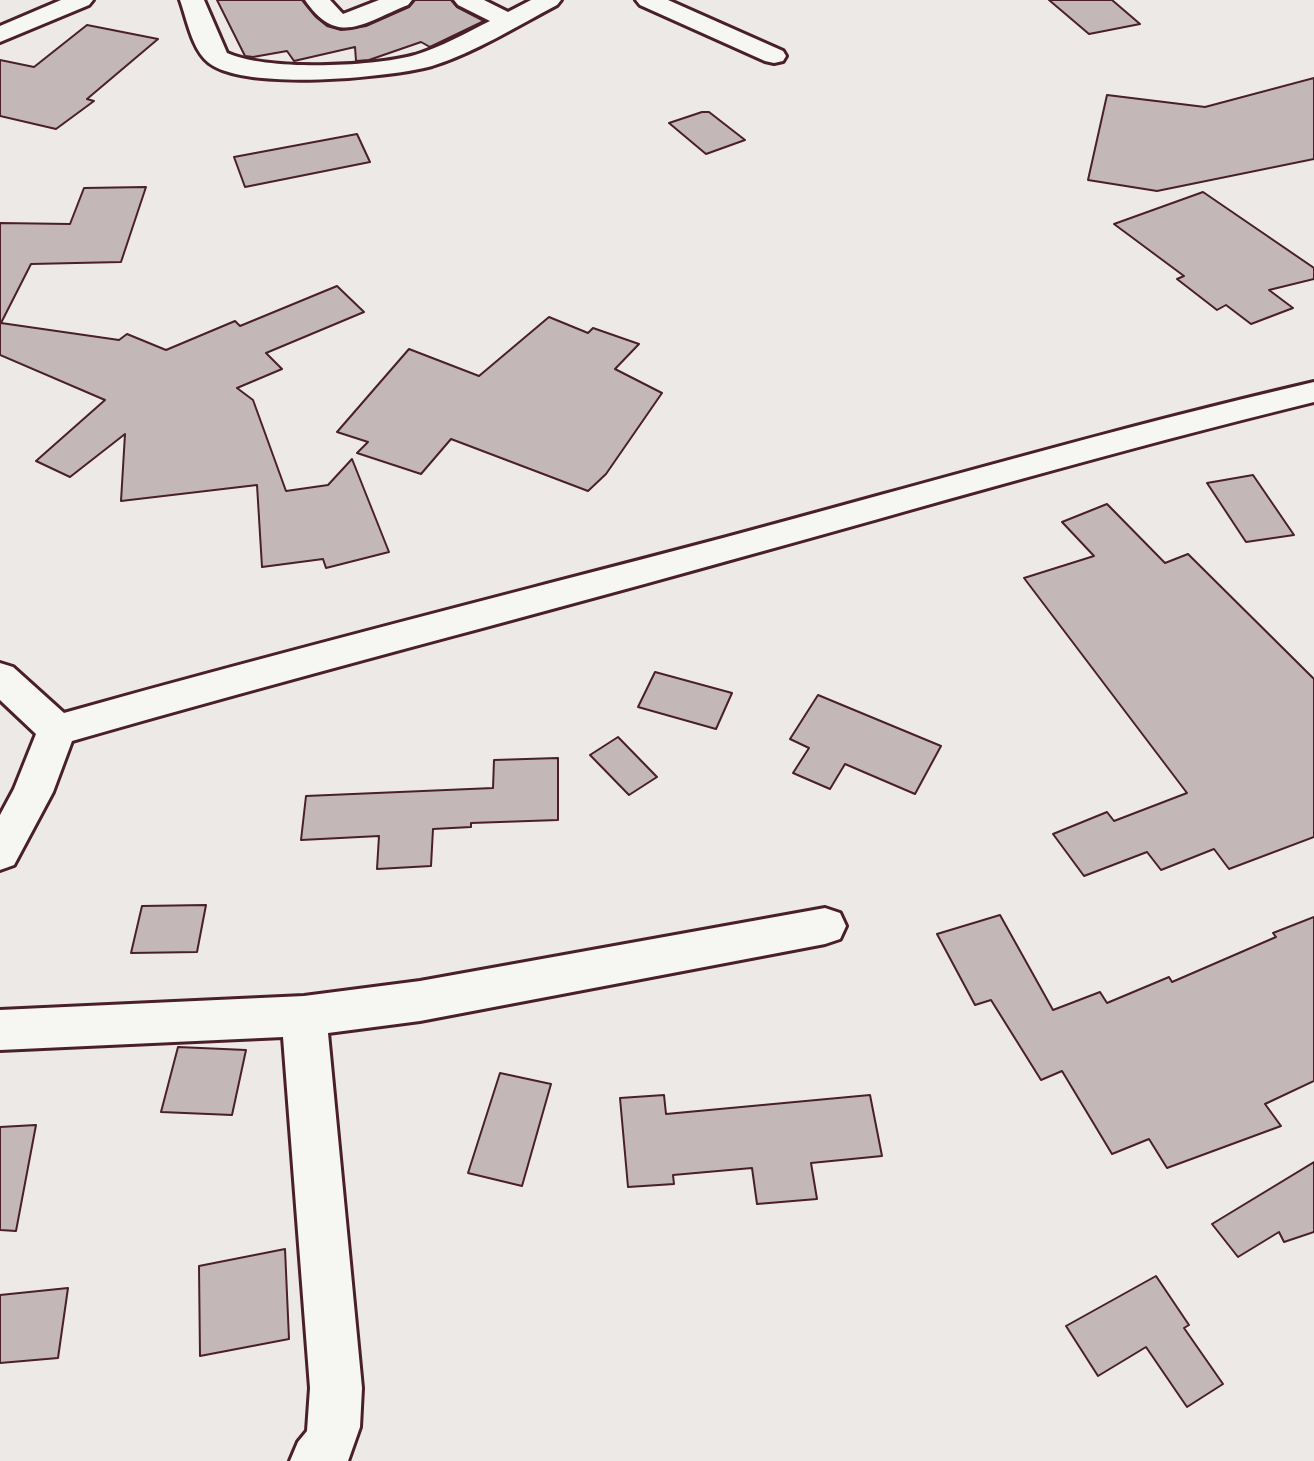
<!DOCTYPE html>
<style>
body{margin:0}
canvas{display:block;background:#ece9e6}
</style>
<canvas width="1314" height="1461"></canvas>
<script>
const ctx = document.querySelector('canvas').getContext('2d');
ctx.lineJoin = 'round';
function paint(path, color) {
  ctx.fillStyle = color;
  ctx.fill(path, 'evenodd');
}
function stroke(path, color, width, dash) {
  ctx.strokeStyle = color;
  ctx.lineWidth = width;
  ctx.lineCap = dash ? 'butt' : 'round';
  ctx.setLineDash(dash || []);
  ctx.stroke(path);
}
const building = new Path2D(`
 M217,0H302L316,17L327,26L341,30L366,26L409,7L415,0H451L457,7L484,21L430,47L421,42L369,60L356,61L355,47L294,61L287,51L253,57L245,56Z
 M1049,0H1112L1140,24L1089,34Z
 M87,25L158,39L87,99L94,101L56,129L0,116V60L34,67Z
 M1314,78V159L1157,191L1088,180L1107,95L1205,107Z
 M702,112H709L745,140L706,154L669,123Z
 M357,134L370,162L245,187L234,157Z
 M146,187L121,262L31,264L1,323L119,340L127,334L166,350L235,321L240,326L337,286L364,312L266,353L282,369L237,388L253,400L286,491L328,485L352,459L389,552L326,568L323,559L262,567L257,485L121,501L125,434L70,477L36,461L105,400L0,355V223L70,224L84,188Z
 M1203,192L1314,268V279L1269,290L1293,308L1251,324L1226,305L1217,310L1177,279L1184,276L1114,224Z
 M549,317L588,333L593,328L639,344L615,369L662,393L606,474L588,491L451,439L421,474L357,453L368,442L337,432L409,349L479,376Z
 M1253,475L1294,535L1246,542L1207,483Z
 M1107,504L1165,563L1188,554L1314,679V837L1229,869L1214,849L1161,870L1147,852L1084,876L1053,834L1107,812L1114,821L1187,793L1024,578L1094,556L1062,522Z
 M655,672L732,693L716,729L638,707Z
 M818,695L941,746L915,794L845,764L830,789L793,773L809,748L790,739Z
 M618,737L657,777L629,795L590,755Z
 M558,758V820L471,823V827L433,829L431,866L377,869L379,836L301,840L306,796L493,788L494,760Z
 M206,905L197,952L131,953L142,906Z
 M1000,915L1053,1010L1100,992L1107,1003L1169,977L1172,982L1276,937L1273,933L1314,917V1081L1265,1104L1281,1126L1167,1168L1149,1139L1112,1154L1062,1071L1041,1080L991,1000L975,1005L937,934Z
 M178,1047L246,1050L232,1115L161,1112Z
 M500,1073L551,1084L522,1186L468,1173Z
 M664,1095L666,1114L870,1095L882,1156L811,1163L817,1199L757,1204L752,1168L673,1175L674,1184L628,1187L620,1098Z
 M36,1125L16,1231L0,1230V1127Z
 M1314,1162V1232L1284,1242L1279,1232L1238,1257L1212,1224Z
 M285,1249L289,1339L200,1356L199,1266Z
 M1156,1276L1189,1325L1184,1328L1223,1384L1187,1407L1146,1347L1098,1376L1066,1326Z
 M68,1288L58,1358L0,1363V1295Z`);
paint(building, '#c4b7b7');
stroke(building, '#4a1f2b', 2);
const minor = new Path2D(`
 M61,0H93L89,5L0,42V26Z
 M180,0H204L227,53C267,71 372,67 415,55C441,47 466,33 490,21L458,5L454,0H484L508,12L531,0H561L557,5C517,26 476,52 432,66C388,78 245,91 209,63C192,50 187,19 180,0Z
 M305,0H330L343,14L379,0H412L408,5C364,22 338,48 305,0Z
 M636,0H668L783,51L786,56L783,61L774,63L765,61L640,5Z
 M1314,382V402C1117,450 923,507 727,561C509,622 290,678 72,741L53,792L14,865L0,870V815L14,789L36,734L0,700V663L13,667L64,713C283,651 503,596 723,538C920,485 1116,428 1314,382Z
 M825,908L840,913L846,926L840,939L825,944L420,1021L328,1033L362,1388L360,1427L348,1461H290L298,1442L307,1431L310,1388L283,1037L0,1050V1010L304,996L420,981Z`);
stroke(minor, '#4a1f2b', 6);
paint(minor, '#f6f6f2');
</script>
